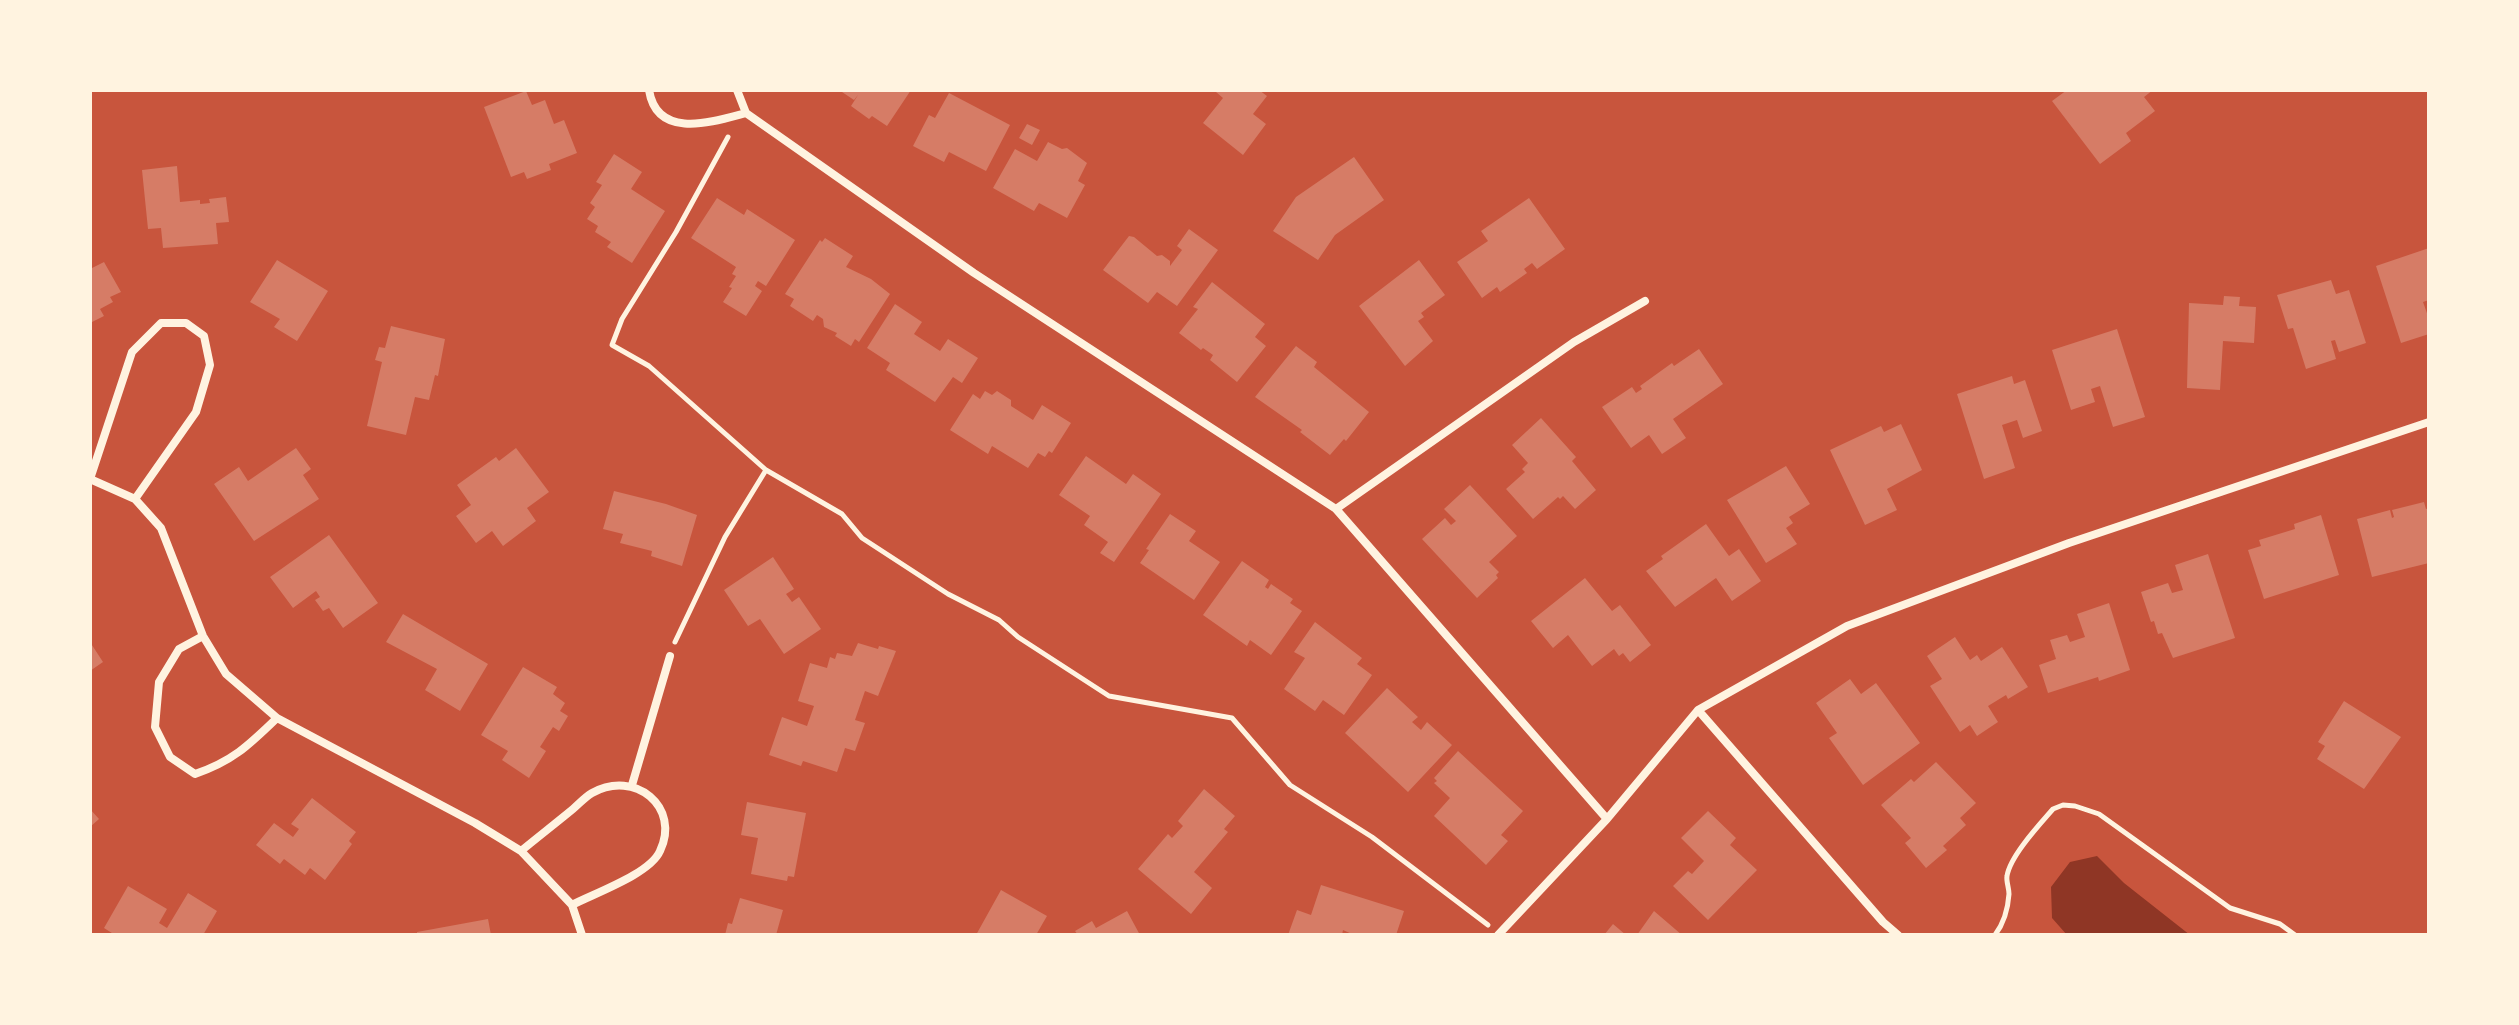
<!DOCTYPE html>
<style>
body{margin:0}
#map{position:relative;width:2519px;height:1025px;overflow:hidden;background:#c8553d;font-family:Mulish,sans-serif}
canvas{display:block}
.frame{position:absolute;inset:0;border:92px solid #fff3e0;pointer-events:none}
</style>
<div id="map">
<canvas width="2519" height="1025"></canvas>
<div class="frame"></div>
</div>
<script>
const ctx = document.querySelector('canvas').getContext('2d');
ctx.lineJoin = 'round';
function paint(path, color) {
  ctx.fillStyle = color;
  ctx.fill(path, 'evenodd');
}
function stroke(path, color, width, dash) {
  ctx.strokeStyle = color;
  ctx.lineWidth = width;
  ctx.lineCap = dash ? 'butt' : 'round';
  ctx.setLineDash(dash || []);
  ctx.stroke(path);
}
paint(new Path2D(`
 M2097,856L2124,883L2190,935H2067L2052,918L2051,887L2070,862Z`), '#8f3625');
paint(new Path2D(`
 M839,90H911L887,126L872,116L869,119L851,106L858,95L854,100Z
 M1217,90H1259L1267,96L1253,114L1266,124L1243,155L1203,123L1223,98L1216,92Z
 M2067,90H2153L2144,97L2155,111L2126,133L2131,141L2100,164L2052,101Z
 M526,91L532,105L545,100L554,124L564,120L577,153L549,164L551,170L527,179L524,172L511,177L484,107Z
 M949,93L1010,125L986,171L949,152L944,162L913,146L929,115L935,118Z
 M1027,124L1040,130L1032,145L1019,138Z
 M1048,142L1062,149L1067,148L1087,163L1078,181L1085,185L1067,218L1039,203L1034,211L993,188L1015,149L1037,161Z
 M614,154L642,172L631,189L665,211L632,263L607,247L611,242L595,232L598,226L587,219L595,207L590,203L602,185L596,182Z
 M1354,157L1384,200L1335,235L1318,260L1273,231L1296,197Z
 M177,166L180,202L200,200V204L210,203L209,199L226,197L229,222L216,223L218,244L163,248L161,228L148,229L142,170Z
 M717,198L744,215L747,209L795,240L766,286L758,281L755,286L762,291L746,316L723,302L732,288L729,287L736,276L732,274L736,267L691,238Z
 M1529,198L1565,249L1537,269L1532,263L1524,269L1527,273L1500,292L1497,287L1482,298L1457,262L1488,241L1481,231Z
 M1189,229L1218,250L1177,306L1157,292L1148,303L1103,270L1129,236L1134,237L1157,256L1162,255L1170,261V266L1182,250L1177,246Z
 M825,238L853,256L846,267L871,279L890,294L859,342L855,339L851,346L835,336L837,333L824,327L823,319L817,315L813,321L790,306L794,299L785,294L820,240L822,242Z
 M2429,248V300L2423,302L2429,319V334L2401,343L2376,266Z
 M277,260L328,291L297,341L274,327L280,319L250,302Z
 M1419,260L1445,295L1421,313L1424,317L1418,321L1433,341L1405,366L1359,306Z
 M104,262L121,292L110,297L113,302L100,309L104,316L90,323V269Z
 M2331,280L2336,294L2349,290L2366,343L2339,352L2335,340L2331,341L2336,359L2306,369L2293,328L2288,329L2277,295Z
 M1212,282L1265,324L1255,337L1266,346L1237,382L1210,360L1213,355L1203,348L1201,350L1179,333L1198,309L1193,307Z
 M2224,296L2240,297L2239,306L2256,307L2254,343L2223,341L2220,390L2187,388L2189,303L2223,305Z
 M895,304L922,322L914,334L940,351L948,339L978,358L962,383L953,377L935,402L886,370L890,363L867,348Z
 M391,326L445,339L438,376L435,375L429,400L415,397L406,435L367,426L382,362L375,360L379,347L385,348Z
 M2117,329L2145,417L2113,427L2100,386L2091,389L2095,402L2071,410L2052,350Z
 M1296,346L1317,362L1314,367L1369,412L1346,441L1344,439L1330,455L1300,432L1302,430L1255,397Z
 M1699,349L1723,384L1673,419L1686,438L1662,454L1649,435L1631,448L1602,407L1632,387L1636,393L1642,389L1640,386L1672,363L1674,366Z
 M2012,376L2014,384L2025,380L2042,431L2023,438L2017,420L2002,425L2015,468L1984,479L1957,394Z
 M985,391L992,395L997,391L1011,400V406L1033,420L1042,405L1071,423L1052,453L1049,451L1045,457L1038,453L1028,468L992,446L988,454L950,430L973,394L980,399Z
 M1541,418L1576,457L1572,461L1596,490L1575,509L1563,496L1560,499L1558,497L1533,519L1506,489L1525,472L1522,469L1528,463L1512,445Z
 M1901,424L1922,470L1887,489L1897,510L1865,525L1830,450L1881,426L1884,432Z
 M296,448L311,469L303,475L319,499L254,541L214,484L239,467L248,481Z
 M516,448L549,492L527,508L536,521L503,546L492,531L476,543L456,516L471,505L457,485L496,457L499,461Z
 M1086,456L1126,484L1133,474L1161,494L1114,562L1100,553L1108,542L1084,525L1090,516L1059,495Z
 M1786,466L1810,504L1789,517L1793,523L1786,528L1797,544L1766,563L1727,500Z
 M1470,485L1517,536L1489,562L1499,572L1496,575L1498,578L1477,598L1422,539L1445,518L1451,525L1456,521L1444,509Z
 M614,491L666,504L697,515L682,566L651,556L652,551L620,543L623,534L603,529Z
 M2424,502L2426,509L2429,508V563L2372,577L2357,519L2390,510L2392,518L2394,517L2392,510Z
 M1170,514L1196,531L1189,541L1220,562L1194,600L1140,563L1149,550L1146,549Z
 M2321,515L2339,575L2264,599L2248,550L2261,546L2259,540L2295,529L2294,524Z
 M1706,524L1729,556L1739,549L1761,581L1732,601L1716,578L1675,607L1646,571L1663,559L1661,556Z
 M329,535L378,603L343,628L329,608L323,611L315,600L320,597L316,591L293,608L270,577Z
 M2208,554L2235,638L2173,658L2162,633L2158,634L2154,621L2151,622L2141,592L2168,583L2172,593L2183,590L2175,565Z
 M773,557L794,589L786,594L792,602L799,597L821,629L784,654L760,619L748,626L724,590Z
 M1242,561L1269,580L1265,587L1268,589L1271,584L1293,599L1290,603L1302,611L1271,655L1250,640L1247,646L1203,615Z
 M1585,578L1612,611L1620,605L1651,645L1630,662L1623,653L1619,656L1614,649L1592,666L1568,635L1553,648L1531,621Z
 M2109,603L2130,670L2099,681L2098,677L2048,693L2039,665L2056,659L2050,640L2067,635L2070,642L2085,637L2077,614Z
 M403,614L488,664L460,711L425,690L437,669L386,642Z
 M1315,622L1362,658L1357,664L1372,675L1344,715L1323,700L1315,711L1284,689L1305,658L1294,652Z
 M1955,637L1970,660L1977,655L1981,661L2002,647L2028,687L2008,699L2006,695L1988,706L1998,722L1977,736L1970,725L1960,732L1930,686L1942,679L1927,656Z
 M90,642L103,662L90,671Z
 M858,643L878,649L879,646L896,651L878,696L865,691L855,720L865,723L855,751L845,748L837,772L803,761L801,766L769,755L782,717L807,726L814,706L798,701L810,663L827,668L830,657L835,659L837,653L852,656Z
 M523,667L557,687L553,694L565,703L560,711L568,716L559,731L553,727L540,747L546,751L529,778L502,760L508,751L481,735Z
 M1850,679L1861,694L1876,683L1920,743L1863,785L1829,738L1837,733L1816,703Z
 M1387,688L1418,717L1412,722L1421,730L1427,722L1452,745L1408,792L1345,733Z
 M2344,701L2401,737L2364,789L2317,759L2325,746L2318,742Z
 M1458,751L1523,811L1501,835L1508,841L1486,865L1434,816L1450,798L1434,783L1437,781L1434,778Z
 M1936,762L1976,803L1960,818L1966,825L1943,846L1947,850L1926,868L1905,843L1911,838L1881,805L1911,779L1914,782Z
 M1204,789L1235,816L1224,829L1228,832L1194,872L1212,888L1191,914L1138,869L1168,834L1172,838L1183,826L1178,821Z
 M312,798L356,832L349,841L352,844L325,880L310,868L305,875L284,859L280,864L256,845L274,823L293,837L299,829L291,824Z
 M747,802L806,813L794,877L788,876L787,881L751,874L758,838L741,835Z
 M90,809L99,819L90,827Z
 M1708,811L1736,838L1730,845L1757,870L1708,920L1673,886L1688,871L1692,874L1704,861L1681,838Z
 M1321,885L1404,911L1396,935H1354L1343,930L1342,935H1288L1297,910L1311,915Z
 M128,886L167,909L159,923L167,928L188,893L217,911L203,935H115L104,928Z
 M1001,890L1047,916L1036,935H976Z
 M740,898L783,910L776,935H725L728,923L732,924Z
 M1127,911L1140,935H1078L1075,931L1092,921L1096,928Z
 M1654,911L1682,935H1637Z
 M488,919L491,935H417V932Z
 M1613,924L1626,935H1604Z`), '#d67c66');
stroke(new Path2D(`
 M728,137L676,232L622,319L612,345L649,366L766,470L842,514L862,538L948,594L999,620L1018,637L1109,696L1232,718L1290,785L1372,837L1488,925
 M675,642L725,537L766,470
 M1995,935C2004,923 2008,909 2009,894C2009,888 2006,881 2007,876C2010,856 2040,824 2053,809L2063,805L2075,806L2099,814L2230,908L2280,924L2295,935`), '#fff3e0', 5);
stroke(new Path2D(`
 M649,90C657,140 712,122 746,113
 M737,90L746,113L974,273L1336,509L1607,819
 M90,479L135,499L161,528L203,636L226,674L277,718L475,823L521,851L572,905L582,935
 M90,479L132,352L161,323H186L204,336L210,365L196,412L135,499
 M1336,509L1574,342L1645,301
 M203,636L179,649L159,682L155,727L170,757L195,774C233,761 249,745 277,718
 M1698,710L1883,922L1898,935
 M632,785L670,656
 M521,851C538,837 556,823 573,809C579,804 585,797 592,793C635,769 681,807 660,851C650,874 595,893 572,905
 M1498,935L1607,819L1698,710L1847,626L2069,543L2429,422`), '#fff3e0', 8);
</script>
